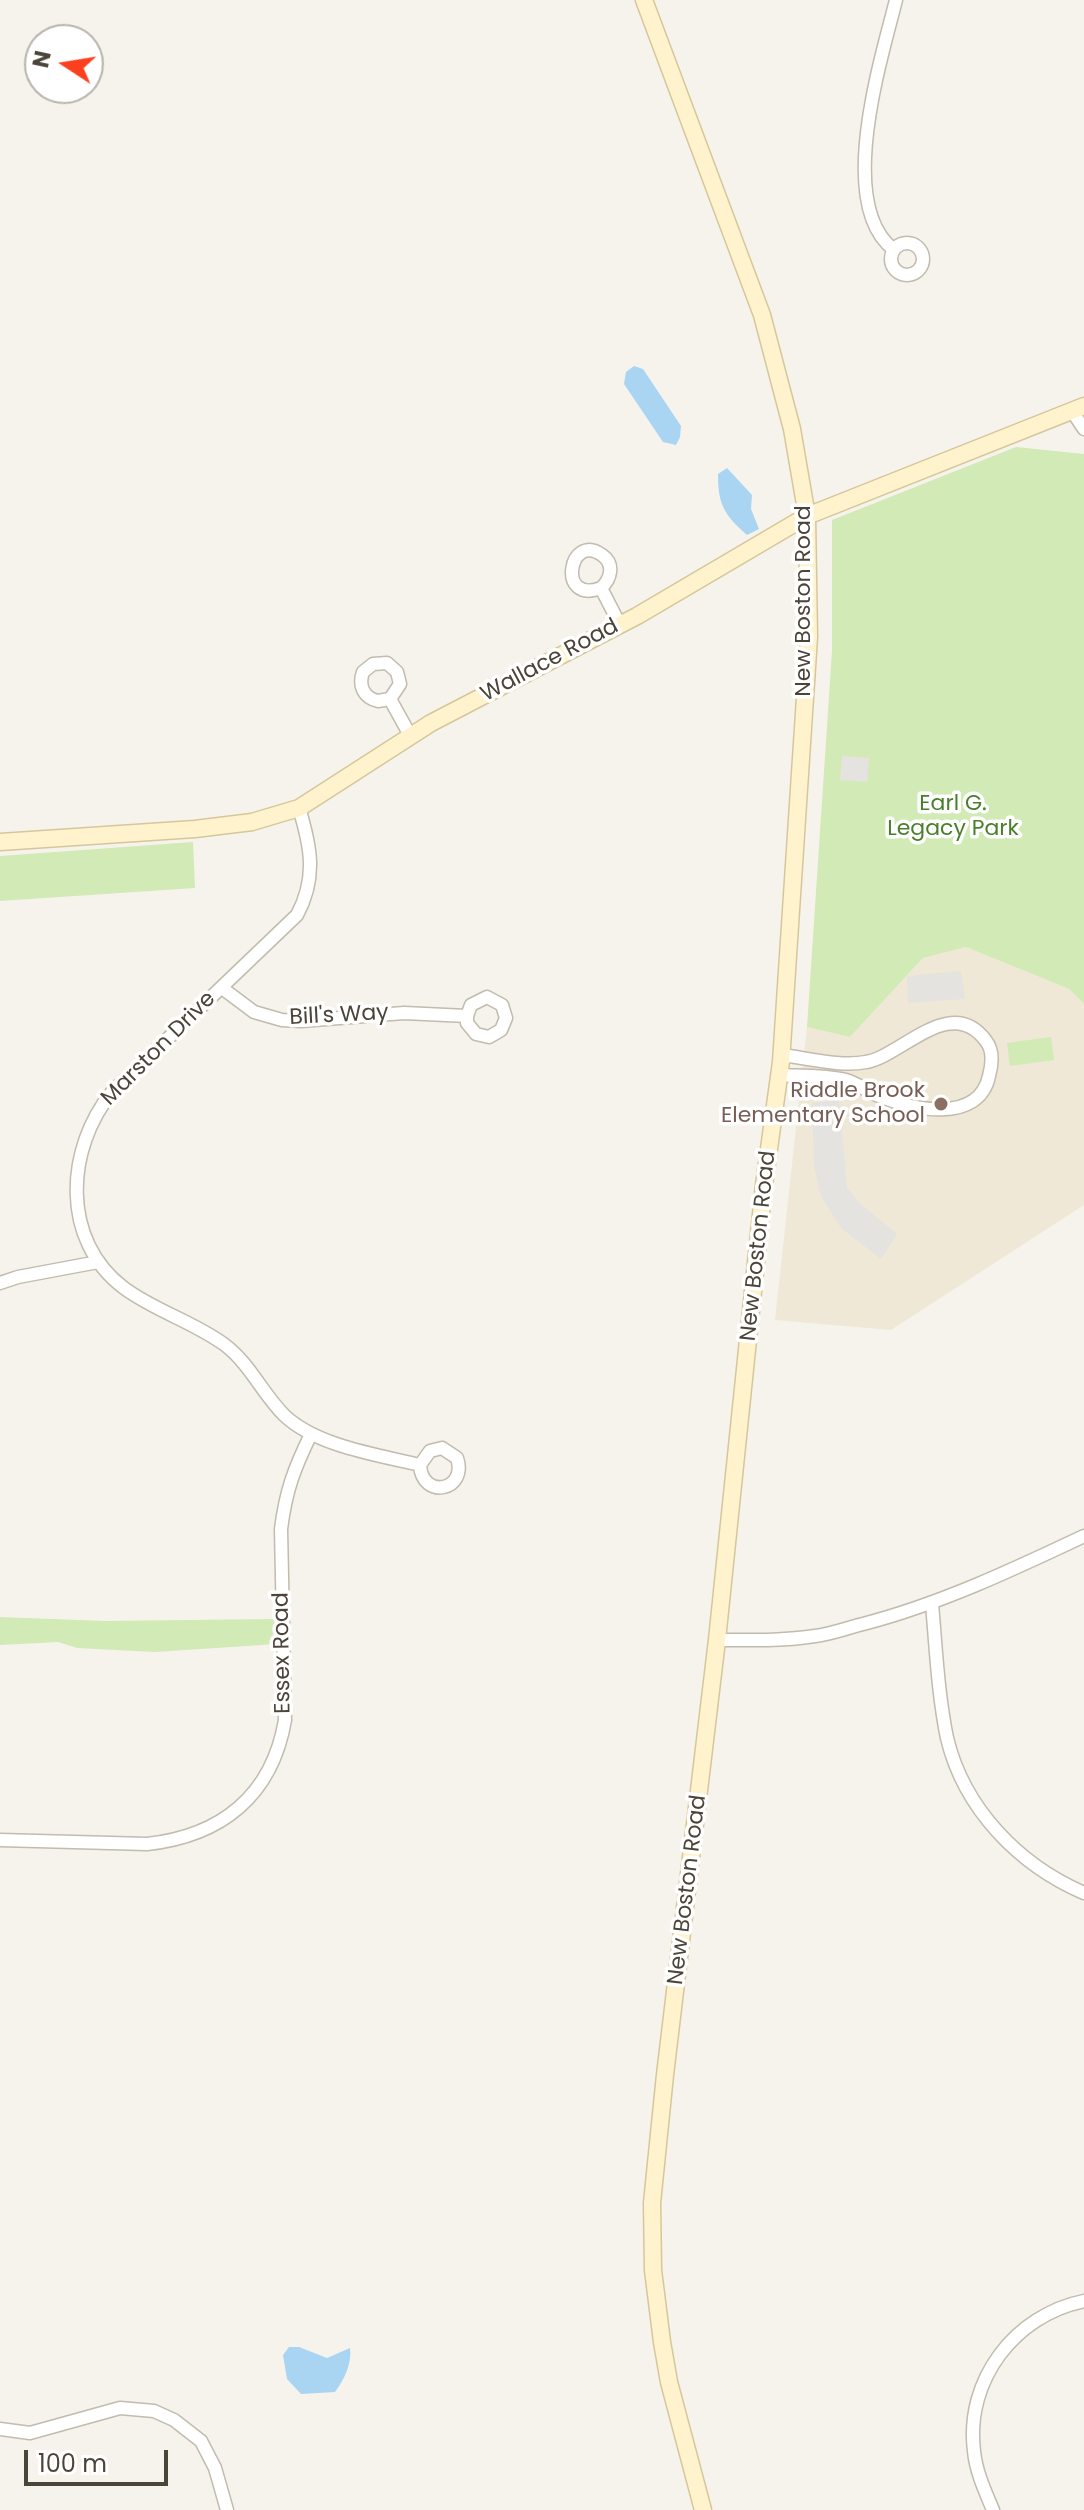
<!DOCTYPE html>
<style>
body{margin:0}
#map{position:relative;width:1084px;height:2510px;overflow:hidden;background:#f6f3ec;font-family:Poppins,sans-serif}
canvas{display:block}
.north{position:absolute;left:24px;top:24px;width:80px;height:80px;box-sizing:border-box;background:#fff;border:2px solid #b7b4b0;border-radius:50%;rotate:282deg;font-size:22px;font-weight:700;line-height:32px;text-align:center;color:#4b4439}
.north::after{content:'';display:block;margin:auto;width:28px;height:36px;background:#fc3f1d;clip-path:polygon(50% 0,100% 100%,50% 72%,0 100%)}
.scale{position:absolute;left:24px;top:2450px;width:144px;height:36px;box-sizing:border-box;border:4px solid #4b4439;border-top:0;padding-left:10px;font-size:24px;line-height:28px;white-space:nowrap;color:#4b4439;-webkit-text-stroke:6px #fff;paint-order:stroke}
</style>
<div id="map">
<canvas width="1084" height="2510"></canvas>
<div class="north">N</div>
<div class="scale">100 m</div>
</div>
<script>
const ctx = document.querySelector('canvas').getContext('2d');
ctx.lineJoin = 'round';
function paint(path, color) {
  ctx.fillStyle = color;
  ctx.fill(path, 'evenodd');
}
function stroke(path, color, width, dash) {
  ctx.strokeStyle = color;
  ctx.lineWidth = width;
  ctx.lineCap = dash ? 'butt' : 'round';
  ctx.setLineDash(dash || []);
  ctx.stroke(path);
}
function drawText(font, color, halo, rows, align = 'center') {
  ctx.font = font + ' Poppins,sans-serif';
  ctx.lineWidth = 7;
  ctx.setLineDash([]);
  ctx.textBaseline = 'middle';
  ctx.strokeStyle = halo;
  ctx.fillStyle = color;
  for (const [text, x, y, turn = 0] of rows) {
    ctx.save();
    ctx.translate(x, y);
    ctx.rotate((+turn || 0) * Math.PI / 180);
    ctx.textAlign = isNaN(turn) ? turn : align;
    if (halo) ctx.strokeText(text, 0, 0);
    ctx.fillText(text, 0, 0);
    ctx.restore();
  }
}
paint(new Path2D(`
 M966,947L1069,989L1084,1004V1205L891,1330L775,1320L807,1027L850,1037L923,958Z`), '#efe8d6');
paint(new Path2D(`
 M1016,447L1084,454V1004L1069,989L966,947L923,958L850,1037L807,1027L832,651V520Z
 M193,842L195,888L0,901V856Z
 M1051,1037L1054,1060L1010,1066L1007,1043Z
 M0,1617L104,1621L276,1619L277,1644L155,1652L77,1648L58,1642L0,1645Z`), '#d2eab5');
paint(new Path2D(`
 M842,756L869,758L867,782L840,780Z
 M961,971L965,999L908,1003L907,976Z
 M839,1100L847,1187L859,1203L897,1234L881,1259L841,1228L821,1196L814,1167L812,1103Z`), '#e5e3e0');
paint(new Path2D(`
 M634,366L643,369L681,426L680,437L676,445L663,442L624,384L626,372Z
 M727,468L752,495L751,509L759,529L747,535C724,515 718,504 718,474Z
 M289,2347H299L327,2358L350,2348C352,2364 344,2380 335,2392L301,2394L287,2379L283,2355Z`), '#a9d4f2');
const street = new Path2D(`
 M891 259a16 16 0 1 1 32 0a16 16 0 1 1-32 0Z
 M894,250C835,205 881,60 896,0
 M1072,411L1084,429
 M601,588C556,605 569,531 602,555C615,564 611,579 601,588L620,625
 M390,699L400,684L397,672L387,663L373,664L363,672C358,686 364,698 378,701L390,699L411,737
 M299,808C311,847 317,878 297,915L112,1092C66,1148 60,1240 124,1288C155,1311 194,1322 225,1345C250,1364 262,1393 284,1415C316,1446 378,1455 420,1465C422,1500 468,1491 457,1458L442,1448L430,1451L420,1465
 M222,988L254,1012L282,1020L301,1021L404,1013L467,1016V1023L476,1034L489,1037L501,1030L506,1018L502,1005L487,997L471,1005L467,1016
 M779,1075C800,1076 825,1075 846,1080C858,1083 867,1092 879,1096C912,1110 979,1124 989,1076C992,1065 994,1051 986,1041C951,993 902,1056 866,1062C840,1067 808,1058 781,1055
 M0,1283L18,1277L98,1262
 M932,1604C936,1649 938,1694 947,1738C964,1809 1019,1865 1084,1893
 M717,1640C750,1640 783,1641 815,1636C831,1634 847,1628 863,1624C940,1604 1012,1570 1084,1536
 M0,1840L147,1844C221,1836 272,1796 285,1720L281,1529C286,1490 294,1469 311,1434
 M0,2429L30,2433L120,2408L154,2411L174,2420L201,2441L215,2468L227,2510
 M993,2510C985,2491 976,2472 974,2451C965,2380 1015,2315 1084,2301`);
const secondary = new Path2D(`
 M644,0L762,315L792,429L807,516L809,637L781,1062L764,1185L717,1640L665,2075L652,2203L653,2270L662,2342L669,2382L703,2510
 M0,842L195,829L252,822L299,808L431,723L637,616L807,516L1084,406`);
stroke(street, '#c2bbae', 15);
stroke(secondary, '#d6c79b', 19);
stroke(street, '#fff', 12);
stroke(secondary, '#fff3cd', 16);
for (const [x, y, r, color] of [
 [941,1104,8,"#8d6e63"]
]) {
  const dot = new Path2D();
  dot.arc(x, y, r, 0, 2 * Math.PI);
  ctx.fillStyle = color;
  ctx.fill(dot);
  stroke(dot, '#fff', 3);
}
drawText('22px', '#4b4439', '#fff', [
 ["New Boston Road",804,601,-90],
 ["Wallace Road",550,661,-28],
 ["Bill's Way",339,1016,-3],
 ["Marston Drive",159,1049,-45],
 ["New Boston Road",759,1246,-84],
 ["Essex Road",283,1653,-91],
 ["New Boston Road",688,1890,-83]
]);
drawText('22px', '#4a7f2a', '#fff', [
 ["Earl G.",953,804],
 ["Legacy Park",953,829]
]);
drawText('22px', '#785e54', '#fff', [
 ["Riddle Brook",925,1091],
 ["Elementary School",925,1116]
], 'right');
</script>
